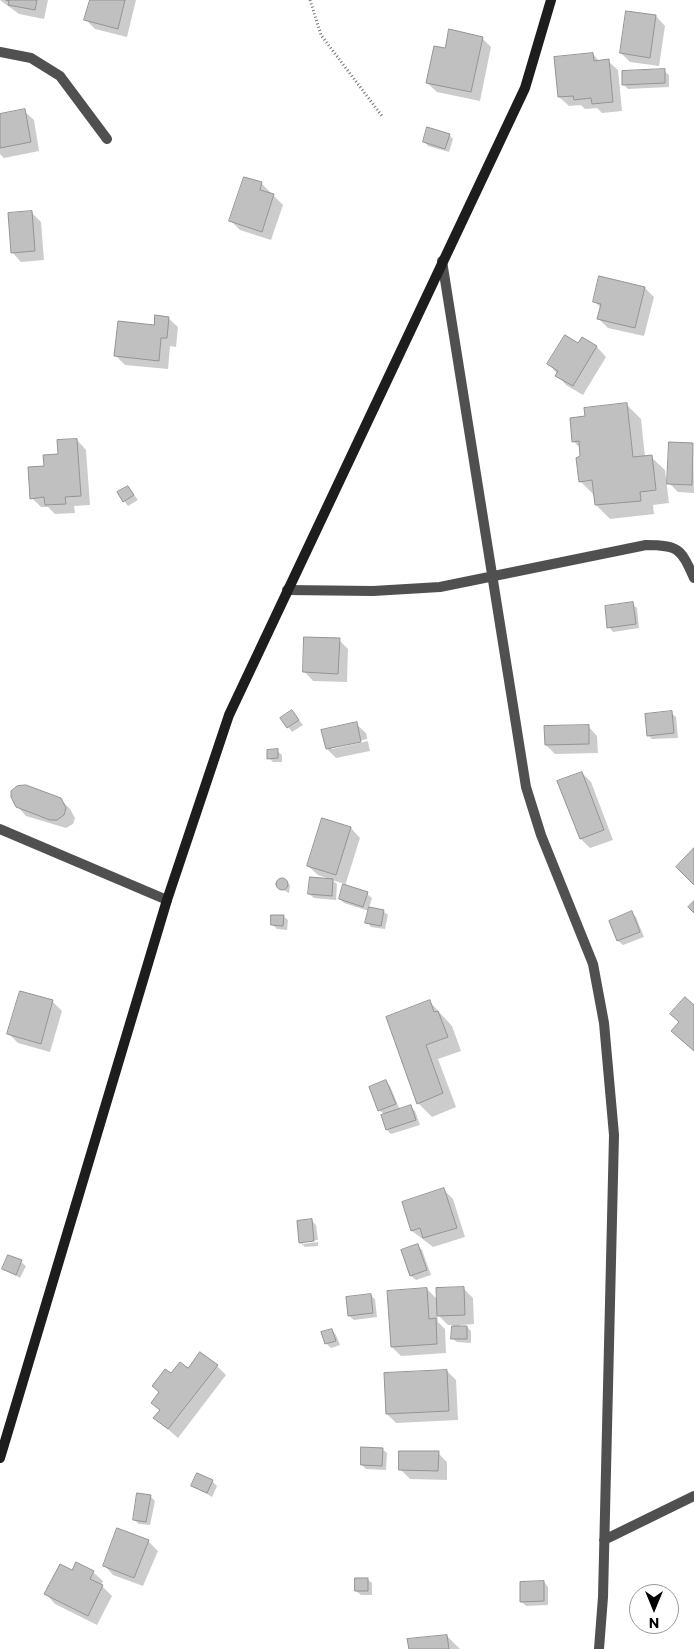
<!DOCTYPE html>
<style>
body{margin:0}
#map{position:relative;width:694px;height:1649px;overflow:hidden;background:#fff;font-family:Commissioner,sans-serif}
canvas{display:block}
.north{position:absolute;left:629px;top:1584px;width:50px;height:50px;box-sizing:border-box;background:#fff;border:1px solid #999;border-radius:50%;rotate:180deg;font-size:14px;font-weight:700;line-height:20px;text-align:center;color:#000}
.north::after{content:'';display:block;margin:auto;width:18px;height:22px;background:#000;clip-path:polygon(50% 0,100% 100%,50% 72%,0 100%)}
</style>
<div id="map">
<canvas width="694" height="1649"></canvas>
<div class="north">N</div>
</div>
<script>
const ctx = document.querySelector('canvas').getContext('2d');
ctx.lineJoin = 'round';
function paint(path, color) {
  ctx.fillStyle = color;
  ctx.fill(path, 'evenodd');
}
function stroke(path, color, width, dash) {
  ctx.strokeStyle = color;
  ctx.lineWidth = width;
  ctx.lineCap = dash ? 'butt' : 'round';
  ctx.setLineDash(dash || []);
  ctx.stroke(path);
}
paint(new Path2D(`
 M0,0H48L44,19L19,14Z
 M91,0H136L127,37L95,29L86,20Z
 M656,16L665,26L659,66L630,62L621,53Z
 M482,38L491,47L480,101L437,92L427,83Z
 M593,54L600,62L608,61L618,70L622,111L602,113L597,108L585,109L581,105L569,106L559,97Z
 M664,71L669,75V87L628,89L623,84Z
 M24,111L34,120L39,151L4,158L0,154V116Z
 M449,135L453,139L449,152L428,146L424,141Z
 M261,183L283,205L271,240L240,230L231,221Z
 M32,213L41,222L44,260L21,262L12,252Z
 M645,288L654,297L644,336L608,328L598,318L601,308L594,301Z
 M168,318L178,327L176,347L170,346L168,369L125,365L115,355Z
 M582,338L597,347L606,357L583,395L566,385L549,364L578,345Z
 M627,405L641,419L645,457H651L665,470L669,503L653,505L654,514L610,519L596,505L594,495L580,481L581,449L573,441L587,418Z
 M77,440L86,450L90,505L74,506L75,513L55,514L48,507H41L32,498L45,467Z
 M693,444L694,493L678,492L669,483Z
 M128,487L138,500L128,506L124,501Z
 M632,604L637,608L639,628L613,632L609,627Z
 M339,640L348,649L347,682L313,681L304,671Z
 M292,711L303,725L292,732L282,718Z
 M671,713L676,717L678,738L652,739L648,735Z
 M356,724L366,733L370,751L336,758L327,749ZM367,739L368,741L332,749V747Z
 M588,726L597,736L598,753L555,754L546,745Z
 M277,751L282,755V762H273L269,758Z
 M582,773L591,782L613,840L590,848L581,839L559,782Z
 M60,799L70,809L75,818L73,824L66,828L26,816L17,806Z
 M323,820L351,828L360,838L345,886L367,894L372,898L369,908L383,911L388,915L385,929L371,927L367,922L369,911L344,903L340,899L345,884L332,880L337,884L336,900L314,898L309,894L329,879L318,875L308,866Z
 M281,879L290,885L289,893L280,888L277,883Z
 M631,913L636,917L644,937L623,945L618,941L610,921Z
 M283,916L288,920L287,930L277,929L273,925Z
 M21,993L53,1002L62,1011L50,1052L18,1043L9,1034Z
 M430,1002L452,1026L461,1051L438,1059L456,1107L432,1117L418,1103Z
 M386,1081L390,1086L400,1110L411,1107L415,1111L420,1125L391,1134L387,1130L385,1115L379,1110Z
 M444,1190L453,1199L465,1237L433,1247L412,1231L403,1203Z
 M311,1220L316,1225L318,1240L303,1241V1244L318,1242V1246L305,1247L300,1242Z
 M418,1246L422,1250L431,1275L416,1280L411,1276L403,1251Z
 M21,1262L26,1266L20,1278L4,1269Z
 M463,1288L473,1298L474,1324L460,1325V1327H467L471,1331V1343L457,1342L452,1338L453,1325H448L437,1314L438,1322L445,1329L446,1353L401,1356L392,1347L427,1289L438,1300Z
 M370,1295L375,1299L377,1317L354,1320L349,1316Z
 M332,1330L336,1335L340,1345L331,1348L326,1343Z
 M217,1366L226,1375L178,1438L155,1418L160,1411L152,1403L171,1375L188,1370Z
 M447,1371L456,1380L458,1420L396,1423L387,1414Z
 M382,1449L387,1453L386,1470L366,1469L362,1465Z
 M438,1453L447,1462V1480L410,1479L400,1469Z
 M212,1481L217,1486L212,1497L193,1486Z
 M150,1496L155,1501L150,1525L139,1524L134,1519Z
 M148,1541L158,1551L143,1586L113,1575L104,1565Z
 M93,1572L103,1581L101,1585L112,1596L97,1625L55,1604L46,1594Z
 M367,1579L372,1583V1595H361L356,1591Z
 M544,1582L548,1587V1605L526,1606L521,1601Z
 M447,1636L460,1649H410Z`), '#0003');
const building = new Path2D(`
 M6,0H37L35,10L8,5L9,1Z
 M90,0H125L118,29L84,20Z
 M626,11L656,15L650,58L620,53Z
 M449,29L483,37L471,92L426,83L434,46L445,48Z
 M593,53L594,61L609,59L613,102L592,104L591,98L574,100L573,96L558,97L554,57Z
 M665,69V83L622,85V71Z
 M25,109L31,142L0,148V114Z
 M427,127L450,134L445,149L423,142Z
 M244,177L262,182L260,190L274,194L262,232L229,221Z
 M32,211L35,251L11,253L8,213Z
 M599,276L645,287L635,328L597,319L601,304L593,302Z
 M155,315L169,317L167,338H161L159,361L114,356L118,321L154,325Z
 M565,335L578,343L582,337L597,346L573,386L555,376L558,371L547,364Z
 M627,403L633,457L652,455L656,490L640,492L641,501L595,505L592,480L579,482L576,458L580,456L579,441L572,442L570,418L585,416L584,408Z
 M77,439L81,496L65,497L66,504L45,505L44,497L30,499L28,467L44,466L43,455L58,454L57,440Z
 M669,442L693,443L692,485L667,484Z
 M128,486L134,495L123,502L117,492Z
 M633,602L636,624L607,628L605,606Z
 M304,637L340,638L338,674L303,672Z
 M292,710L299,720L287,728L280,718Z
 M672,711L674,733L647,736L645,714Z
 M357,722L361,742L326,749L321,730Z
 M589,725V744L545,745L544,726Z
 M278,749V758L267,759V750Z
 M582,772L604,830L580,839L557,781Z
 M26,785L61,798L66,808L64,815L57,820H50L16,807L11,797V791L17,786Z
 M322,818L351,827L336,875L307,866Z
 M694,848V885L676,867Z
 M310,877L333,879L332,896L308,894Z
 M276 884a6 6 0 1 1 12 0a6 6 0 1 1-12 0Z
 M343,884L368,892L363,907L339,899Z
 M694,901V913L688,907Z
 M369,907L384,910L381,926L365,923Z
 M632,911L640,932L617,941L609,921Z
 M271,915H284L283,926L271,925Z
 M20,991L53,1000L41,1044L7,1034Z
 M685,997L694,1005V1051L671,1031L679,1022L670,1014Z
 M430,1000L434,1012L438,1011L448,1037L426,1045L443,1093L417,1104L386,1017Z
 M386,1080L396,1104L378,1111L369,1087Z
 M411,1105L416,1120L386,1130L381,1115Z
 M444,1188L457,1228L423,1238L420,1228L411,1231L402,1202Z
 M312,1219L314,1241L299,1243L297,1221Z
 M418,1244L427,1270L410,1276L401,1250Z
 M8,1255L22,1260L16,1275L2,1269Z
 M464,1287L465,1315L437,1316L436,1288Z
 M427,1288L429,1319L436,1318L437,1344L391,1347L387,1291Z
 M371,1294L373,1313L348,1316L346,1297Z
 M452,1326H467V1339H451Z
 M332,1329L336,1341L325,1344L321,1332Z
 M200,1352L218,1365L168,1429L153,1418L160,1410L151,1403L159,1392L152,1386L165,1369L171,1373L180,1362L188,1368Z
 M447,1370L449,1411L386,1414L384,1373Z
 M361,1447L383,1448L382,1466L361,1465Z
 M399,1451H439L438,1471L399,1470Z
 M197,1473L213,1480L207,1493L191,1486Z
 M137,1493L151,1495L146,1522L133,1520Z
 M117,1528L149,1540L134,1578L103,1566Z
 M76,1562L94,1571L90,1579L103,1585L88,1616L44,1594L60,1564L72,1570Z
 M355,1578H368V1591H355Z
 M544,1581V1601L520,1602V1582Z
 M447,1635L449,1649H409L407,1639Z`);
paint(building, '#c0c0c0');
stroke(building, '#949494', 1);
stroke(new Path2D(`
 M310,0L321,35L382,116`), '#727272', 3, [1, 2.5]);
stroke(new Path2D(`
 M0,52L31,58L60,76L107,139`), '#505050', 10);
stroke(new Path2D(`
 M442,261L526,787L541,835L593,964L604,1023L614,1135L603,1597L599,1649
 M287,590L373,591L440,587L646,545C679,545 681,549 694,578
 M0,829L167,900
 M604,1540L694,1496`), '#505050', 10);
stroke(new Path2D(`
 M0,1458L167,900L229,715L525,88L551,0`), '#1d1d1d', 10);
</script>
